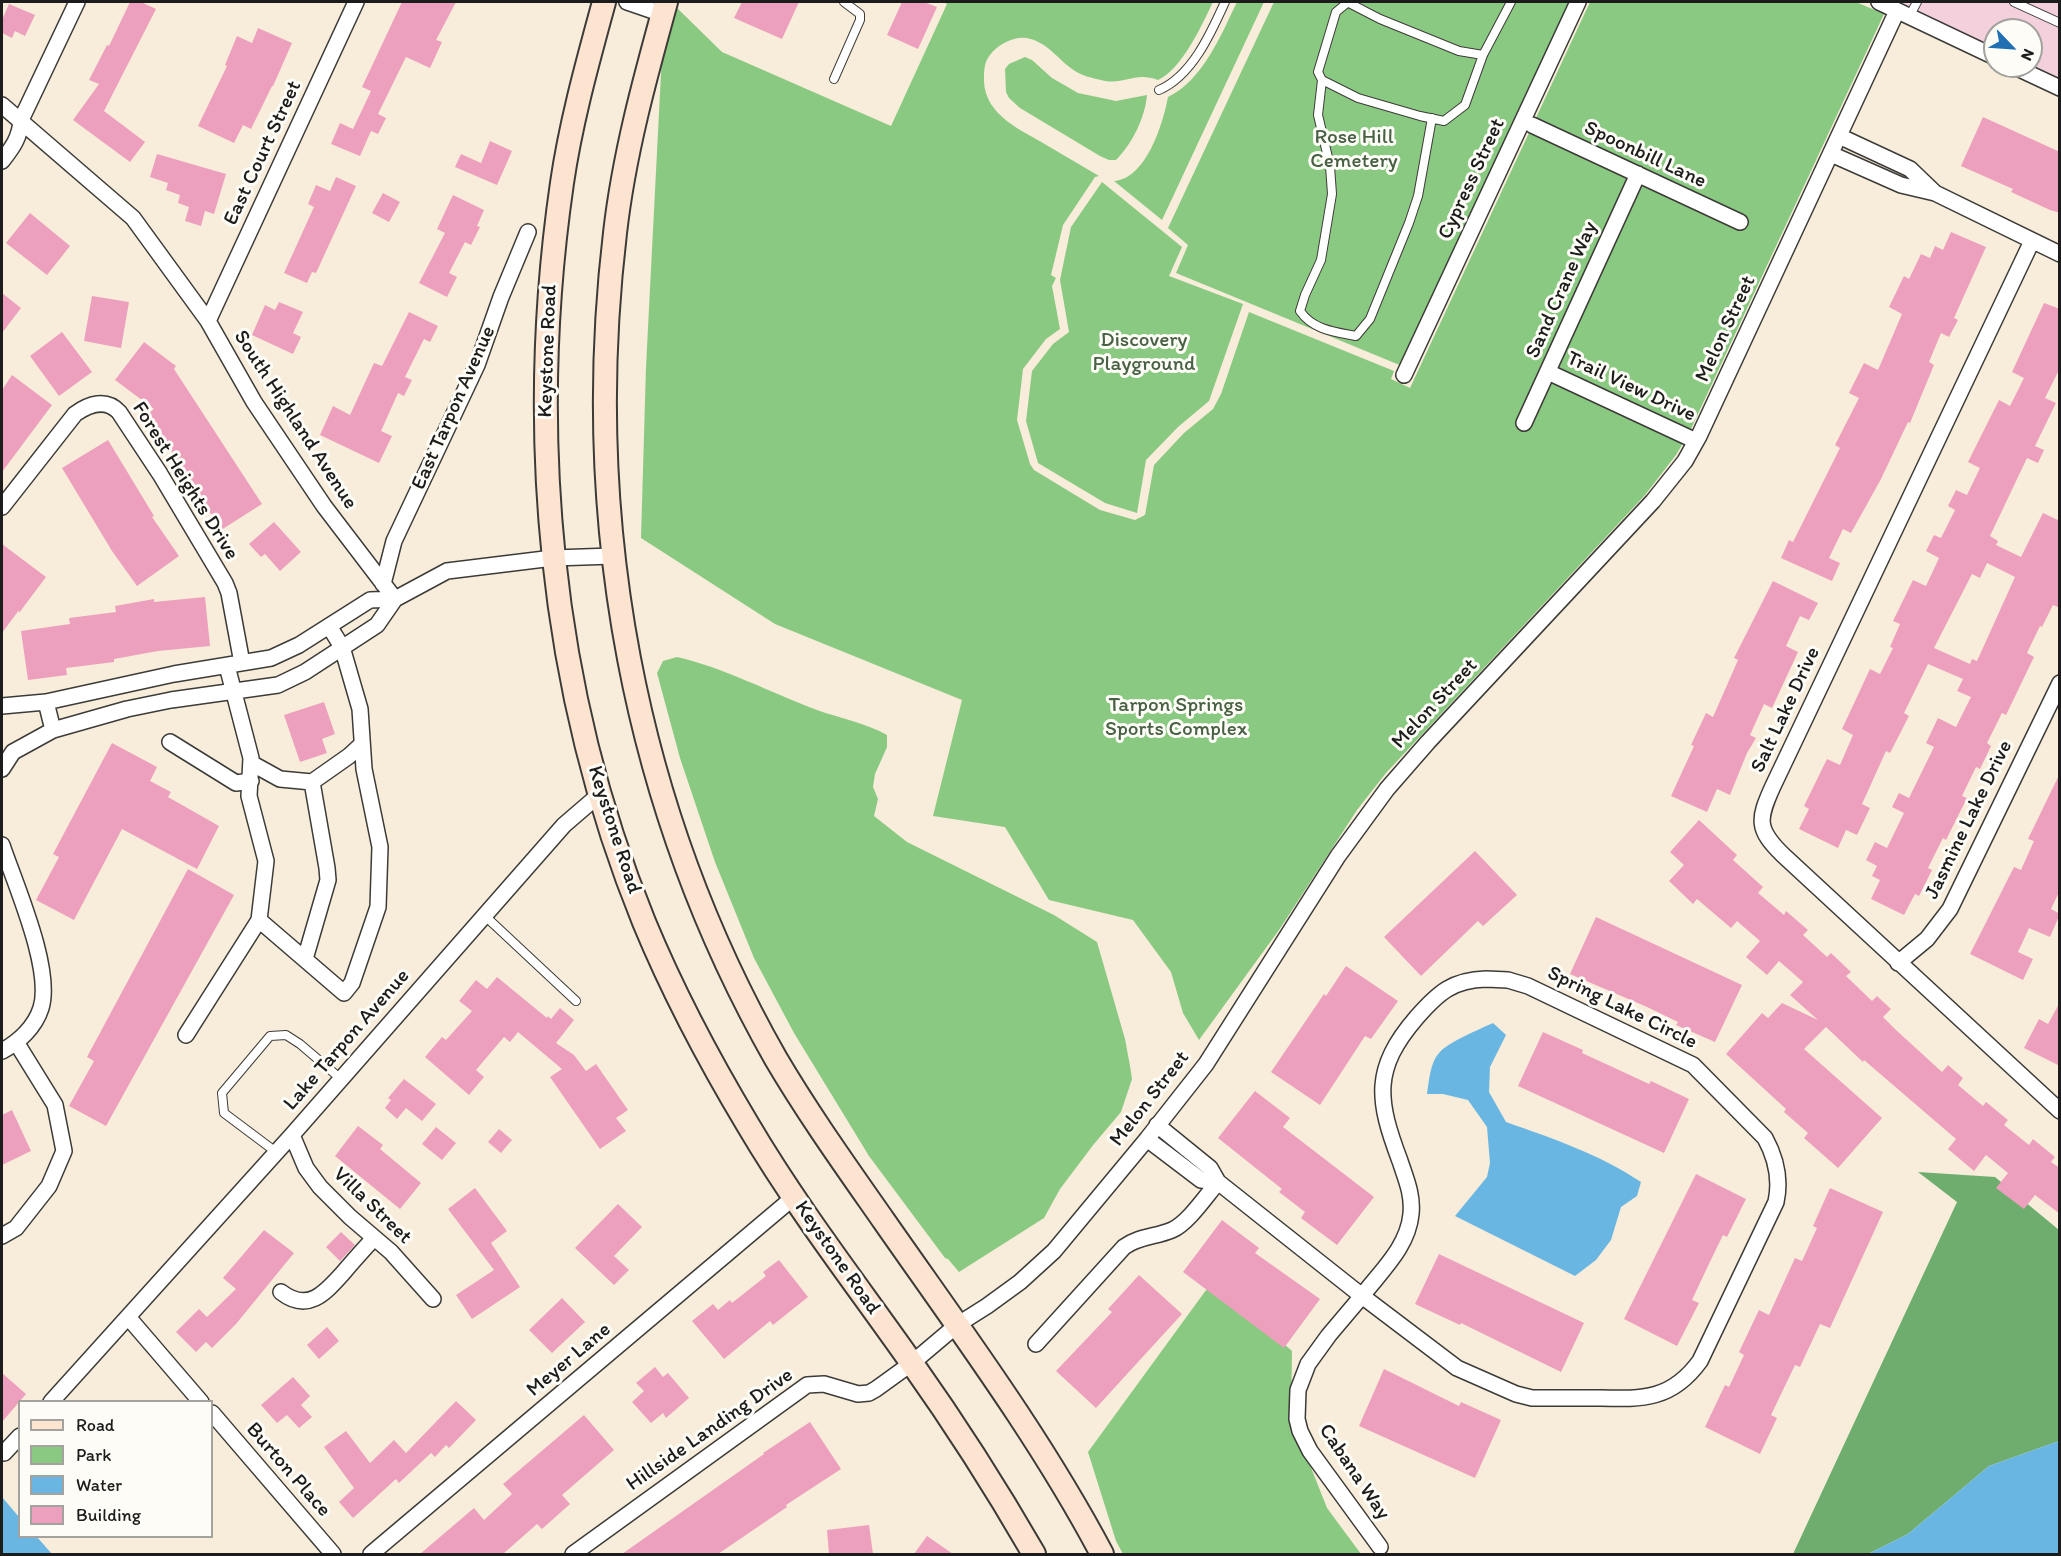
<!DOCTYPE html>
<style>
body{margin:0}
#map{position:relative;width:2061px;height:1556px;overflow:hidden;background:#f7edda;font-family:Itim,sans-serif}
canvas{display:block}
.frame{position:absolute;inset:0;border:3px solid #1c1c1c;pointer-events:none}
.legend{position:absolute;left:18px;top:1400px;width:195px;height:138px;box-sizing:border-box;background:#fdfcf7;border:2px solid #a3a29f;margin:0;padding:8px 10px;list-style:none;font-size:18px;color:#1c1c1c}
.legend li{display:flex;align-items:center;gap:12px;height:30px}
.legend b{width:30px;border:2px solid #a3a29f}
.north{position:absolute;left:1983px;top:18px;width:60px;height:60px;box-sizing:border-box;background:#fdfcf7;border:2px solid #a3a29f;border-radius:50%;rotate:115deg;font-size:16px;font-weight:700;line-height:24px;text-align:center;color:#1c1c1c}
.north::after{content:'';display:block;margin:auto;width:21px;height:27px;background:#1f6fb2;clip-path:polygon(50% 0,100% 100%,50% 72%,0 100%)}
</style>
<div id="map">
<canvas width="2061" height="1556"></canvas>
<div class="frame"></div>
<ul class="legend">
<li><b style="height:8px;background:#fde4d1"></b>Road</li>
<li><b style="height:16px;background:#8ac981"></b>Park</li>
<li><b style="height:16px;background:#6ab6e3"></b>Water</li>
<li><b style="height:16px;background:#eda0bd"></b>Building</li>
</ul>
<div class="north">N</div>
</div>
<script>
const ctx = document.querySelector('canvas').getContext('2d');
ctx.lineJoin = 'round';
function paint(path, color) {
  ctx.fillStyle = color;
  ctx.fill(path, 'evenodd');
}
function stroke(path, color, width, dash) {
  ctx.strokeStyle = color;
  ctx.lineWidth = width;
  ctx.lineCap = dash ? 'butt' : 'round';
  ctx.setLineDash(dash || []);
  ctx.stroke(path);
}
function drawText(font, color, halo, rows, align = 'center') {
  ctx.font = font + ' Itim,sans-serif';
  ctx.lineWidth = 6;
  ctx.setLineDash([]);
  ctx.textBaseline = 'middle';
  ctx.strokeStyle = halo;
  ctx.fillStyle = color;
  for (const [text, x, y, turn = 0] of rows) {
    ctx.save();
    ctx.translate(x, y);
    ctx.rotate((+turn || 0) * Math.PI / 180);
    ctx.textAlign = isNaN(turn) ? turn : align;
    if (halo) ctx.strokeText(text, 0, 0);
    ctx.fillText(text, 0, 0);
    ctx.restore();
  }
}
paint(new Path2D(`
 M1899,2H2059V78L2031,64V30H1995V47Z`), '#f4cfdc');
paint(new Path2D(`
 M943,2H1213C1202,25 1182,69 1158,80C1134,71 1124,86 1101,80C1092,78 1083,76 1075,71C1058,60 1047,41 1026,38C1014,36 997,45 990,55C984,62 984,71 984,81C985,116 1022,130 1048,146C1065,156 1082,166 1099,176L1095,177L1063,225L1051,275L1056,278L1052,286L1060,329L1046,339L1023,369L1017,420L1030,464L1034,470L1100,510L1135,520L1145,515L1154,465L1184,433L1213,409L1221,394L1249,312L1394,371L1391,379L1410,388L1590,2H1856L1884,14L1690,431L1676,455L1645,495L1386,773L1357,810L1279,930L1199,1040L1183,1013L1171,972L1133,920L1049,900L1005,827L933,816L962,700L775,624L641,538L646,367L662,54L675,6L722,52L891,126L947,4Z
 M1237,2H1264L1162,220L1114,181C1146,179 1163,124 1168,97C1203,80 1221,35 1237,2Z
 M1274,2H1576L1402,366L1176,273L1188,245L1168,228Z
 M1025,57L1032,60L1052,78L1078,93L1116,101L1147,95C1145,118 1132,144 1116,160H1109L1100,156L1020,108L1009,98L1006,92L1005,69L1009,64Z
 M1102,182L1182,247L1169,276L1243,304L1209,401L1178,427L1146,460L1137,513L1105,503L1038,463L1026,421L1032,371L1053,344L1069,332L1060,280L1071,227Z
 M677,657C722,667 772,693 817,710C839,718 866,723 887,735V747L875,774L873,787L878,799L874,816L907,842L1054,915L1097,942L1125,1039L1130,1066L1132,1079L1121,1112L1094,1144L1060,1189L1044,1218L959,1272L948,1259L945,1258L869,1156L794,1033L754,958L715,862L680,758L657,673L663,661Z
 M1209,1286L1243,1308L1292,1351L1291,1417L1327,1508L1361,1554H1123L1116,1541L1088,1452Z`), '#8ac981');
paint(new Path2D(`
 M1918,1172L1995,1177L2059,1230V1441L1989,1466L1908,1534L1868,1554H1793L1957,1202Z`), '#6fad6f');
paint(new Path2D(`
 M1493,1023L1506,1035L1490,1067L1489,1092L1506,1122C1554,1139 1599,1154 1641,1182L1637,1196L1621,1207L1611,1240L1596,1260L1575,1276L1455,1216L1487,1177L1490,1163L1487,1127L1468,1100L1443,1094H1427C1429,1081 1430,1063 1439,1053C1448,1042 1480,1029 1493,1023Z
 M2059,1441V1554H1868L1908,1534L1989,1466Z
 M2,1497L19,1517L20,1536L37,1537L52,1554H2Z`), '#6ab6e3');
paint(new Path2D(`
 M130,2H141L156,9L104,111L145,142L130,162L73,120L99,84L89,80L107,45L109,46Z
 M402,2H456L436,40L442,42L430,68L406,57L378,114L386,118L378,134L371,131L360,156L331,144L340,123L353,129L371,91L362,87Z
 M742,2H799L782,39L734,18Z
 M902,2H924L937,7L918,49L887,35Z
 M9,4L35,15L25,36L15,31L12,38L2,33V20Z
 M258,28L292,43L273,86H272L251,129L243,125L234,143L198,126L227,66L225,65L237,36L252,43Z
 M1983,117L2060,152V213L2050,210L2011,192L2013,189L1961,166Z
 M490,141L512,151L497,185L455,167L461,154L481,163Z
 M157,154L226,174L214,214L205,211L201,226L185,221L189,207L178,203L180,195L166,190L168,183L150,177Z
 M336,177L356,186L316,273L312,272L307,283L284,273L314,207L308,204L316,185L330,191Z
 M383,193L400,202L389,222L372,213Z
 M453,195L484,210L477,226L480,227L471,245L465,242L449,273L457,277L447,297L419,283L445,233L437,229Z
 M30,213L70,246L47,275L6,243Z
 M1951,232L1986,247L1954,318L1958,320L1949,337L1941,333L1929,362L1934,365L1910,423L1908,422L1881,479L1851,533L1843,529L1829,558L1840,563L1832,581L1781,558L1789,540L1793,542L1840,448L1835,445L1859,398L1849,393L1864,363L1878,370L1902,314L1889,307L1904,276L1909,279L1921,254L1930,258L1935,246L1943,250Z
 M2,293L21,308L2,333Z
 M92,296L129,302L121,348L84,341Z
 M279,302L303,312L293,333L301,337L293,354L252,335L265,305L275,310Z
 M2044,303L2060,309V368L2045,398L2056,403L2035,446L2044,450L2038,463L2027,458L1990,536L1998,541L1996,545L2021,557L2043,513L2060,521V608L2053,605L2042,627L2040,626L2027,653L2034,657L2006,715L2002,713L1987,743L1991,746L1980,769L1976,767L1962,796L1967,798L1946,840L1943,838L1928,868L1932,870L1919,896L1915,894L1904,915L1871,899L1880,880L1872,876L1877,866L1866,860L1875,842L1887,848L1904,813L1892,807L1899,793L1909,798L1934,747L1926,743L1938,718L1956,727L1971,697L1957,691L1963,679L1928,664L1904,713L1909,716L1890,753L1886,751L1862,804L1870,808L1857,835L1846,830L1838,848L1799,829L1809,809L1804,806L1827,759L1840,765L1853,735L1842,729L1870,669L1880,674L1893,648L1890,647L1900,624L1893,621L1913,580L1926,586L1939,558L1926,551L1934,535L1941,538L1955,510L1948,506L1956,490L1967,495L1980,468L1968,462L1999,400L2010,406L2024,378L2012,372ZM1987,563L2015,577L1977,661L1972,659L1970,664L1934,648L1972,574L1980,578Z
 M409,312L438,326L430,342L424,339L405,377L412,380L404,396L398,393L381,431L392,436L379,463L320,435L333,406L350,415L374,363L382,366Z
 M62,332L92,372L59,396L30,356Z
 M144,342L176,366L174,369L262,504L221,530L147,414L154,409L115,380Z
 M12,375L52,405L2,472V390Z
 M108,440L154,516L152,517L179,556L137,586L112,551L62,468Z
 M274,522L301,552L280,571L265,554L261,557L249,544Z
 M2,544L46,577L19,613V610L2,633Z
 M1773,581L1818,603L1809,620L1800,616L1786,646L1798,652L1772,708L1764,704L1750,735L1756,738L1747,753L1730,795L1717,789L1707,812L1671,796L1694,746L1691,745L1706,713L1713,717L1738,660L1734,658Z
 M205,597L210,646L158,651L114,659V662L66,668L67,675L28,680L21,631L70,624L69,618L116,612L115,606L154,599V602Z
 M324,702L335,734L322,739L327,753L300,762L284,715Z
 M112,743L157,767L150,781L171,792L168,797L219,826L197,869L122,829L74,920L36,900L59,857L53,854Z
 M2060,773V890L2051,909L2060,914L2050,937L2029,928L2018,952L2033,959L2023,980L1970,954L2014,867L2021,870L2034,841L2028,839Z
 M1699,820L1737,855L1733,860L1763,887L1758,893L1784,915L1786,911L1808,930L1803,935L1827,957L1831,953L1851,972L1846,976L1872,1001L1877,996L1891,1009L1883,1017L1896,1030L1942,1072L1948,1065L1963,1078L1958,1085L1983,1106L1986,1102L2008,1120L2004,1125L2029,1145L2033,1139L2055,1157L2051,1162L2060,1168V1214L2035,1195L2024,1209L1996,1188L2008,1173L1986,1155L1974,1171L1948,1149L1956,1139L1864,1060L1863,1062L1826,1027L1804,1049L1882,1118L1838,1168L1804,1138L1808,1133L1784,1112L1786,1109L1726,1054L1762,1013L1768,1018L1782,1003L1818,1020L1790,995L1803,982L1779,961L1767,975L1746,957L1760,941L1737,921L1731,928L1697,899L1693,904L1669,881L1684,865L1670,852Z
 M1475,851L1517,895L1483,926L1478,921L1421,976L1384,937Z
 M188,869L234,895L106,1126L69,1106L94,1061L87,1057Z
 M1596,917L1742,985L1715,1042L1676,1025L1678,1022L1647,1007L1570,974Z
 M1346,966L1398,1001L1371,1039L1365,1036L1320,1105L1271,1072L1324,994L1326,996Z
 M497,977L547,1018L548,1016L551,1019L560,1008L574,1020L556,1043L574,1055L586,1071L596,1064L628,1110L616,1118L626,1131L600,1149L550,1077L562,1069L518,1032L510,1042L504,1037L476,1070L484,1077L469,1095L425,1057L442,1037L446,1040L472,1011L459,1001L476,980L487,989Z
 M2060,1002V1066L2024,1048L2039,1019L2048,1024Z
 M1543,1032L1583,1050L1582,1053L1619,1070L1649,1084L1651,1081L1689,1099L1664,1153L1518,1086Z
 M404,1079L436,1104L422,1121L406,1108L397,1119L385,1108L391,1100L388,1098Z
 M1255,1091L1290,1118L1283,1127L1374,1197L1337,1245L1301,1218L1305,1212L1279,1192L1282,1189L1218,1138Z
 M12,1110L31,1151L2,1165V1115Z
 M358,1126L383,1145L380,1149L421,1183L400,1209L335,1156Z
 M436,1127L456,1143L442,1160L422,1144Z
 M499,1129L512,1140L501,1153L488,1142Z
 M1696,1174L1746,1199L1727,1237L1723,1235L1707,1268L1692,1300L1699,1303L1677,1346L1624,1319Z
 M475,1188L507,1231L491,1243L520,1287L472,1319L456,1295L494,1270L448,1209Z
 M1830,1188L1883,1212L1830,1328L1820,1324L1800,1367L1795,1365L1771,1415L1777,1418L1760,1454L1705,1427L1725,1385L1729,1387L1744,1355L1739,1352L1759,1310L1769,1315L1795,1258L1802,1261L1817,1228L1813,1226Z
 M618,1204L642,1227L614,1256L629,1270L614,1285L575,1248Z
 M1222,1220L1259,1248L1255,1253L1320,1299L1284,1348L1183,1272Z
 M264,1230L294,1253L236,1324L212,1348L206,1342L196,1352L176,1332L199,1309L207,1317L236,1289L223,1278Z
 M341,1232L355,1245L340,1261L326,1247Z
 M1439,1254L1584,1323L1561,1372L1461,1323L1460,1325L1415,1304Z
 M779,1260L808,1297L773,1325L770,1321L724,1359L692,1321L713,1304L718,1310L730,1300L732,1303L766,1276L763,1272Z
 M1139,1275L1182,1314L1096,1408L1056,1371L1112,1312L1108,1309Z
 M562,1298L585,1322L552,1353L529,1330Z
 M327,1327L339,1341L319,1359L307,1345Z
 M655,1367L663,1377L668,1373L689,1398L666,1418L663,1413L651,1423L632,1402L644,1391L636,1383Z
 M1384,1369L1459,1406L1461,1402L1501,1420L1475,1478L1359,1426Z
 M2,1373L26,1394L2,1422Z
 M293,1377L310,1396L301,1405L312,1417L299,1428L287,1415L277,1423L261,1405Z
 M456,1401L476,1420L449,1448L446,1445L435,1457L431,1453L399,1483L396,1479L353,1518L339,1502L354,1488L324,1447L346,1431L370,1463L394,1440L406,1453Z
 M584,1415L614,1450L562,1495L570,1504L542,1529L537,1524L503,1554H420L474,1508L484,1520L512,1494L503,1484Z
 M810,1422L841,1469L786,1505L787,1507L718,1554H622L764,1454L763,1453Z
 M869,1525L873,1554H829L827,1530Z
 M927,1536L953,1554H914Z`), '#eda0bd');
const service = new Path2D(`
 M1347,2L1380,19L1459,51L1483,55L1511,2
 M2014,2L2060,23
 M1347,3L1336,12L1318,72L1322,80L1358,98L1420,116L1444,121L1465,105L1483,55
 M1909,17L1917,2
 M834,79L860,20V14L844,2
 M1322,80L1318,115L1330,166L1332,194L1321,260L1305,295L1300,311C1313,330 1335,332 1356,336L1370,319L1409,223L1418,196L1432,118
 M1159,90C1192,76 1211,33 1225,2
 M484,915L576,1001
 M276,1152L224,1113L222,1093L270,1036L286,1035L300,1044L341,1079`);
const minor = new Path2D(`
 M627,2L662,14
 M1879,2L1995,57
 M2013,66L2060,88
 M2,105L133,218L208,321L254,402L324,506L395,599L447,571L553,558L613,556
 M1532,125L1740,222
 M1839,136L1910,169L1935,193
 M1831,154L1901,185L1935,193L2060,254
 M2,161C12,148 20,138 21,120L77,2
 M2032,241L1773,786C1758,819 1756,829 1783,855L2060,1111
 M208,321L356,2
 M1548,372L1696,441
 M1404,375L1578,2
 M1524,423L1638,174
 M2,507L75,414C89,404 106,398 119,412L160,474L225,583L229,593L242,663
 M383,584L394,541L477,365L501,297L528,232
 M227,666L251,758L249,796L266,861L259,920L344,993L352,983L378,907L380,847L364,769L360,709L342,647L329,626
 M46,702L53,730
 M2,706L46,702L174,674L271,658L299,645L370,600L395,599
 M170,742L236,783L251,781
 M251,763L280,779L312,782L349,756L362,744
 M2,769L13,752L53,730L127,709L171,700L278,685L305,672L377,625L395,599
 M2,845C15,884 53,969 41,1008C35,1027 19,1042 2,1051
 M305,959L328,880L327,868L312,782
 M1898,963L1927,939L1950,909L2060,683
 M1486,979L1508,980L1528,986L1693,1065L1765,1138C1776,1158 1781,1179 1776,1202L1700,1361C1671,1401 1641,1399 1597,1398C1575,1398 1554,1398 1532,1398L1516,1394L1457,1368L1362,1296C1381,1271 1408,1247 1411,1214C1413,1195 1406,1179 1400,1161C1377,1100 1372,1069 1417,1017C1439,992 1453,980 1486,979Z
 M186,1035L259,920
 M1157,1125L1210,1168L1218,1182L1362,1296L1329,1335L1308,1364L1298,1390L1297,1419L1300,1431L1310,1451L1380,1547
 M292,1135L306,1168L320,1187L350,1217L391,1252L433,1299
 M1147,1139L1201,1180L1218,1182
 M2,1236L16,1228L49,1186L64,1151L55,1105L16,1042
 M281,1292C308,1313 325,1293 343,1273C353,1261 364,1249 374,1238
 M128,1317L201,1402
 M1036,1344L1124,1247C1139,1236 1156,1237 1172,1230C1188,1223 1206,1196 1218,1182
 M51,1402L292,1135L564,825L600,794
 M212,1413L333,1554
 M4,1453L20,1436
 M371,1554L794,1197
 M573,1554L807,1385L824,1384L858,1394L869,1393L876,1389L912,1363L957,1325L987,1306L1020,1282L1054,1251L1147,1139L1206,1064L1338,856L1387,789L1428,742L1653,501L1685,461L1699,436L1897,11`);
const secondary = new Path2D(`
 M604,2C588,61 571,121 562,183C526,430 549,689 644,922C673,992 709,1060 748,1125C797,1208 856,1284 911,1362C955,1424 996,1488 1034,1554
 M666,2C645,78 624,154 615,233C581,519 633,808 776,1059C809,1115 847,1168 884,1221C960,1330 1040,1437 1102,1554`);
stroke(service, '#3d3b38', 10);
stroke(minor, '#3d3b38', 18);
stroke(secondary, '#3d3b38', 26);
stroke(service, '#fff', 8);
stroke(minor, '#fff', 15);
stroke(secondary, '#fde4d1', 22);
drawText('21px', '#486144', '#fdfcf7', [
 ["Rose Hill",1354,138],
 ["Cemetery",1354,162],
 ["Discovery",1144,341],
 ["Playground",1144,365],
 ["Tarpon Springs",1176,706],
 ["Sports Complex",1176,730]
]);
drawText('21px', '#1c1c1c', '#fdfcf7', [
 ["East Court Street",263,153,-65],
 ["Spoonbill Lane",1645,155,25],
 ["Cypress Street",1472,179,-65],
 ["Sand Crane Way",1562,290,-66],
 ["Melon Street",1726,329,-65],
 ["Keystone Road",548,351,-88],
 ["Trail View Drive",1631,387,25],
 ["East Tarpon Avenue",454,408,-66],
 ["South Highland Avenue",295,420,57],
 ["Forest Heights Drive",185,481,58],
 ["Melon Street",1435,704,-47],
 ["Salt Lake Drive",1786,710,-65],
 ["Jasmine Lake Drive",1969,820,-64],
 ["Keystone Road",614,830,72],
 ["Spring Lake Circle",1622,1008,26],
 ["Lake Tarpon Avenue",347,1040,-49],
 ["Melon Street",1150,1099,-52],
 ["Villa Street",372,1206,44],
 ["Keystone Road",837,1258,55],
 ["Meyer Lane",569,1360,-40],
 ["Hillside Landing Drive",710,1430,-35],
 ["Burton Place",288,1470,49],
 ["Cabana Way",1354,1472,56]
]);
</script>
